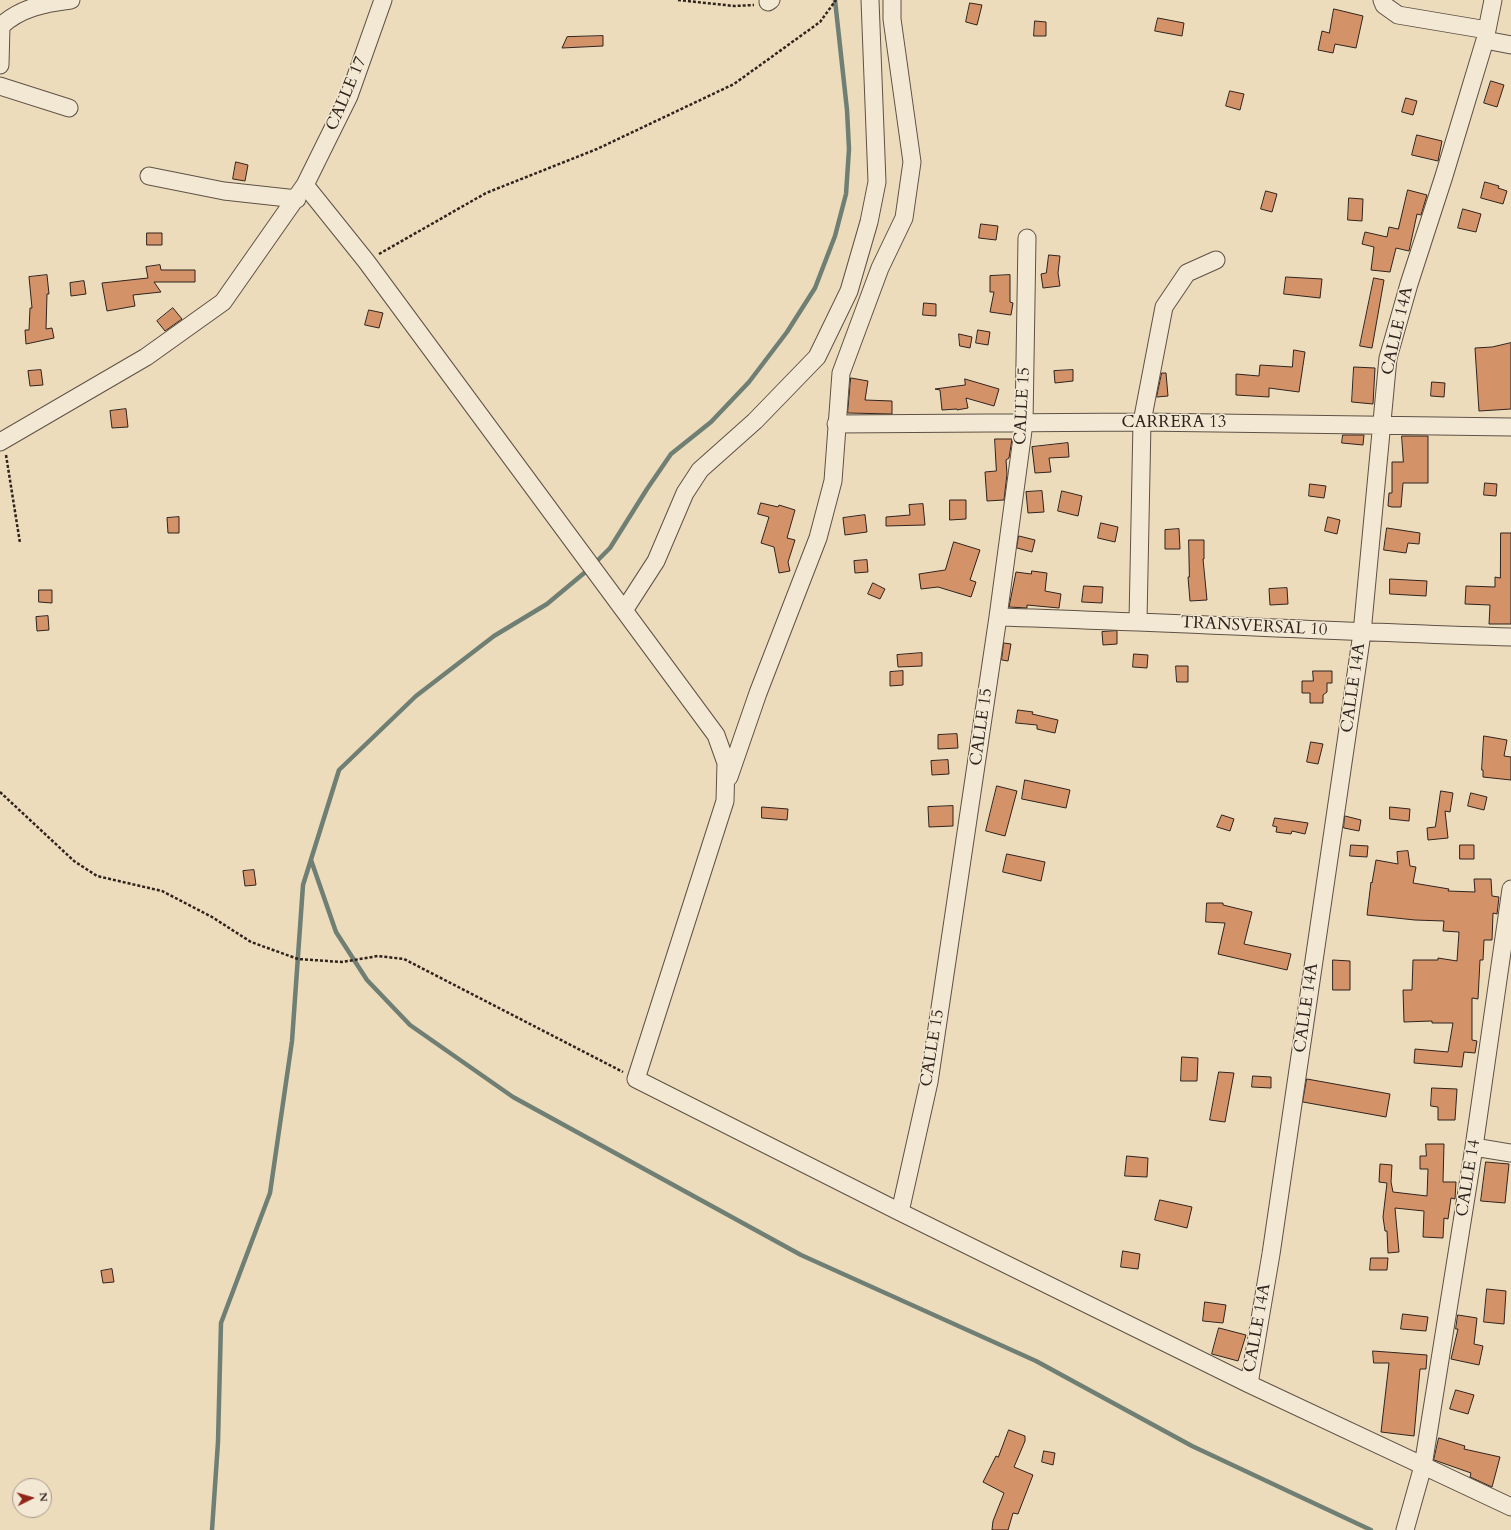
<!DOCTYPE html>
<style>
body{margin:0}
#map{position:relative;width:1511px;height:1530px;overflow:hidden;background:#eddcbc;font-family:Cardo,serif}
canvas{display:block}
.north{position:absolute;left:12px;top:1478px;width:40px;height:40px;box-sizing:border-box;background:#f3e8d3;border:1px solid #a5998b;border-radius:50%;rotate:85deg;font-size:11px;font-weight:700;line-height:16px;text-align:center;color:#2f231e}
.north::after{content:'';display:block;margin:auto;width:14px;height:18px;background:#8f2418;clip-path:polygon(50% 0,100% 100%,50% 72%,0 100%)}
</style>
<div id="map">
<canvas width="1511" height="1530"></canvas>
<div class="north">N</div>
</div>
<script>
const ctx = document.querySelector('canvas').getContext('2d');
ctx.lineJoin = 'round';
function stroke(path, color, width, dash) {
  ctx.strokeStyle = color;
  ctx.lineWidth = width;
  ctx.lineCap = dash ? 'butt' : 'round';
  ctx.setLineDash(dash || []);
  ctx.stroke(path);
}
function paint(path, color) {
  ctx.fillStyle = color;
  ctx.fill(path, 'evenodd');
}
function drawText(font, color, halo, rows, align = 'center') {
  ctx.font = font + ' Cardo,serif';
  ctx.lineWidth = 3;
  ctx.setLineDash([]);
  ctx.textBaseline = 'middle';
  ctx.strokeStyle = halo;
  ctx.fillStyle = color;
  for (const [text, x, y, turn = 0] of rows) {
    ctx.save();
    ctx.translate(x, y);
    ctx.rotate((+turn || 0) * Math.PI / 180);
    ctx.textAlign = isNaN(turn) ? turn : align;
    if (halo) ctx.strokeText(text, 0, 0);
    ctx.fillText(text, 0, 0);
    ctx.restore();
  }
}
stroke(new Path2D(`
 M594,564L610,548L647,489L671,454L711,422L749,382L787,332L815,288L835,236L846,194L849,149L847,110L835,0
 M311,860L336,932L367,980L410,1025L513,1097L801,1255L1036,1361L1192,1446L1371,1530
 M212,1530L218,1442L221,1323L270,1193L292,1041L303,885L339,770L416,696L494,636L547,604L589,569`), '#6f7f74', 4.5);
const building = new Path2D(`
 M970,3L982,5L977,25L966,22Z
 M1334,9L1363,16L1356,48L1335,44L1333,53L1318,50L1322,31L1329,33Z
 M1158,18L1184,23L1182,36L1155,31Z
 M1035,21L1046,22V36H1034Z
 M603,36V46L562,48L567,37Z
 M1491,81L1504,85L1497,107L1484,103Z
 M1230,91L1244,94L1240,110L1226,106Z
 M1406,98L1417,101L1413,115L1402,112Z
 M1417,135L1442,141L1438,161L1412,155Z
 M236,162L248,165L245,181L233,179Z
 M1485,182L1499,186L1498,188L1507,191L1503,204L1481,198Z
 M1408,190L1427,195L1421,215L1417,214L1409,251L1396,248L1390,272L1371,270L1374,247L1362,244L1365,232L1387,237L1389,227L1398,229Z
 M1266,191L1277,194L1272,212L1261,209Z
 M1349,198L1363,199L1362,221L1348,220Z
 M1463,209L1481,214L1476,232L1458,228Z
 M981,224L998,226L996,240L979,238Z
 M147,233H162V245H147Z
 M1049,255L1060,256L1058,273L1060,286L1043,288L1041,274L1046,273Z
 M160,265L161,270H195V282H154L161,292L133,295L135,306L107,311L102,283L148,278L146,267Z
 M47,275L49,294H47L46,329L52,328L54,338L26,344L25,330H29L30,308H32L29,277Z
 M1010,275V302L1013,303L1011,315L990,312L994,292H990V276Z
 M1286,277L1322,279L1320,298L1284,294Z
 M1374,278L1384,280L1372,348L1360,346Z
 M84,281L86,294L71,296L70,283Z
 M924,303L936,304V316L923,315Z
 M173,308L182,319L165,331L157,321Z
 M369,310L383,313L379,328L365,325Z
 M978,330L990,332L988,345L976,343Z
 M959,334L972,337L970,348L960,346Z
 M1511,343V409L1479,411L1475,348L1492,347Z
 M1294,350L1305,352L1299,392L1269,388V397L1236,395V374L1259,376L1260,365L1292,367Z
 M1354,367L1375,368L1373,404L1352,402Z
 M41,370L43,385L30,386L28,371Z
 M1073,370V381L1055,383L1054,371Z
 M1162,373H1166L1168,396L1157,397Z
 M851,378L868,381L865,400L892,401V414L848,413Z
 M965,379L999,389L994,406L966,398L968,408L957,410V409L942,410L940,390L935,389L965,385Z
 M1432,382L1445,383L1444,397L1431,396Z
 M126,409L128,427L112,428L110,411Z
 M1343,435H1364L1363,445L1342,443Z
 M1402,436H1428V483H1403L1401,507H1392L1388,506L1389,493H1392V462H1403Z
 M995,439H1012L1009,458L1006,460L1007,474L1004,500L987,501L985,472L996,471Z
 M1068,443L1069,457L1049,458L1051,472L1035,473L1032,447Z
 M1485,483L1497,484L1496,496L1484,495Z
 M1310,484L1326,486L1324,498L1309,496Z
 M1042,491L1044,512L1028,513L1026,492Z
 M1062,491L1082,496L1078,516L1058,511Z
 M950,500H966V519L950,520Z
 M761,503L778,507L779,505L795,510L787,538L795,540L788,562L790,571L779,573L774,547L761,543L769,517L758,514Z
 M923,504L925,525L886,526V517L910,515L909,505Z
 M865,515L867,532L845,535L843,518Z
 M179,517V533H168L167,518Z
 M1328,517L1340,520L1337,534L1325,531Z
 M1101,523L1118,527L1115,542L1098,538Z
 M1387,528L1420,533L1419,544L1408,543L1406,553L1384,550Z
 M1179,529L1180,549H1165V530Z
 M1501,533H1511V624H1489L1490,605L1465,604L1466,586L1495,587V577L1500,578Z
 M1019,536L1035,540L1032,552L1017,548Z
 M1189,540H1204V559H1203L1207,600L1190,601L1188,577H1189Z
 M954,542L980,550L970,580L976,582L971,597L938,587L921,589L919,574L945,570Z
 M867,560L868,572L855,573L854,561Z
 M1032,571L1047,573L1045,591L1061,594L1059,608L1027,605V608L1009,607L1016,572L1031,574Z
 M1390,579L1427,581L1426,596L1390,594Z
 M873,583L885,589L880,599L868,594Z
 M1084,586L1103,587L1102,603L1082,602Z
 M1287,588L1288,604L1270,605L1269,589Z
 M39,590H52V603L39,602Z
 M48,616L49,630L37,631L36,617Z
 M1117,631V644L1103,645L1102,632Z
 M1004,643L1011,644L1008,661L1002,660Z
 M922,653V666L898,667L897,655Z
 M1134,654L1148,655L1147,668L1133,667Z
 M1176,666H1188V682H1177Z
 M903,671V685L890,686V672Z
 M1313,671H1332V683H1327V692L1323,695V703H1310V693H1302V681H1313Z
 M1018,710L1033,712L1032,714L1058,720L1055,733L1037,729V725L1016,723Z
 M957,734L958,748L938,749V735Z
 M1484,736L1507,740L1504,756L1511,757V780L1483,777V770H1482Z
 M1311,742L1323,744L1318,764L1307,762Z
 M948,760L949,774L932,775L931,761Z
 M1025,780L1070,790L1066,808L1022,799Z
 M997,786L1017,791L1005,836L986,831Z
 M1441,791L1453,793L1450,812L1445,811L1448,838L1428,840L1427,828L1435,827Z
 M1471,793L1487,797L1484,810L1468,806Z
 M953,806V826L929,827L928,807Z
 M762,807L788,809L787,820L762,818Z
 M1390,807L1410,809L1409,821L1390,819Z
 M1222,815L1234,819L1230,831L1217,827Z
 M1345,816L1361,820L1359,831L1344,828Z
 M1275,818L1308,823L1305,834L1292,831L1291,834L1276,832L1277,827L1273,826Z
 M1351,845L1368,846L1367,857L1350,856Z
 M1460,845H1474V859H1460Z
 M1408,851L1410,866L1416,867L1413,883L1449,889L1448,891L1475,892L1474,879H1491L1492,896L1499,897L1497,914L1493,913L1492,940H1484L1483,960H1480L1478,999L1472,998V1040L1477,1041L1475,1053L1464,1052L1462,1067L1414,1063L1415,1049L1448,1052L1453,1023H1432V1021L1404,1022L1403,990H1412L1413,960H1438V958L1457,961L1459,932L1443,931L1444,921L1415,920L1367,915L1371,882L1372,883L1376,860L1398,864L1397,852Z
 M1007,854L1045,862L1041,881L1003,872Z
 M254,870L256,885L245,886L243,871Z
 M1207,903H1223V905L1252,912L1244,944L1291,954L1287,970L1218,954L1225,923L1206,922Z
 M1333,960L1350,961V990H1333Z
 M1182,1057L1198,1058L1197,1081H1181Z
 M1219,1072L1234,1073L1225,1122L1210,1120Z
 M1253,1076L1271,1077V1088L1252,1087Z
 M1307,1079L1390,1094L1386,1117L1303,1102Z
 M1432,1088L1457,1089L1455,1120H1438V1107L1431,1106Z
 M1426,1144H1444L1443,1182H1456L1455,1199L1451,1198L1448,1219L1444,1218L1443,1238L1423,1237L1424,1211L1395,1208L1399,1252L1388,1253L1387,1231H1385L1383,1217L1387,1183L1379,1182L1380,1164L1392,1165L1391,1182L1393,1192L1427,1196L1428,1169H1420V1156H1426Z
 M1127,1156L1148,1158L1147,1177L1125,1176Z
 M1486,1162L1509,1164L1505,1203L1481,1201Z
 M1160,1200L1192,1207L1187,1228L1155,1220Z
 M1123,1251L1140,1254L1138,1269L1121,1267Z
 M1371,1258H1388L1387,1270H1370Z
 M112,1269L114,1282L103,1283L101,1271Z
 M1487,1289L1506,1291L1504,1324L1484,1322Z
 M1205,1302L1226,1305L1223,1323L1203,1321Z
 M1403,1314L1428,1317L1426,1331L1401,1329Z
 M1458,1315L1477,1318L1474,1344L1483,1346L1479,1365L1451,1359L1458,1329H1456Z
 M1219,1328L1246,1335L1238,1361L1212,1354Z
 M1373,1351L1427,1355L1426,1369H1420L1414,1436L1381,1432L1389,1363H1374Z
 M1456,1390L1474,1395L1468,1414L1450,1409Z
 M1009,1430L1025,1436V1441L1014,1467L1033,1475L1018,1514L1013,1513L1008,1530H992L993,1521L1004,1493L983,1482L996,1456L998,1457Z
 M1439,1438L1465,1446L1464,1449L1500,1457L1492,1487L1470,1477L1471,1473L1434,1460Z
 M1044,1451L1055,1453L1053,1465L1042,1462Z`);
paint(building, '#d49269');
stroke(building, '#2f231e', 1);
const minor = new Path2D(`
 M1382,0L1384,5L1398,15L1487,30
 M768,2L771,0
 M1485,40L1511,45
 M0,65L1,26C20,8 45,3 71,0
 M0,86L69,108
 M149,176L224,191L297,199
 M305,185L366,261L716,735L726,763L725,801L636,1079L900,1212L1249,1384L1511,1507
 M836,424L1142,422L1511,427
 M0,442L146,357L223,302L305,185L349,96L383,0
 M625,609L656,561L685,493L700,470L755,421L817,357L849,291L869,222L877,182L870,0
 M998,617C1169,622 1340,632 1511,637
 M1138,621L1142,422L1164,307L1187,273L1216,260
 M729,777L758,693L818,538L833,481L841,373L880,268L904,218L912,162L892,19V0
 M1474,1147L1511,1153
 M900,1212L929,1082L998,617L1024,423L1027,238
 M1249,1384L1271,1254L1362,633L1388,358L1409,284L1444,176L1485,40L1493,0
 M1405,1530L1423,1466L1474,1147L1511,889`);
stroke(minor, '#5e5146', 19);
stroke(new Path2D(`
 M678,0L734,6L754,5
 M379,254L486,193L597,149L734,84L820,22L836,0
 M6,455L20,543
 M0,792L74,861L97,876L162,891L212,917L251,942L298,959L342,962L378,956L404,959L623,1072`), '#2f231e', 2.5, [3, 2]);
stroke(minor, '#f3e8d3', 17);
drawText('17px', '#2f231e', '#f3e8d3', [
 ["CALLE 17",347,94,-67],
 ["CALLE 14A",1398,331,-77],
 ["CALLE 15",1023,406,-87],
 ["CARRERA 13",1174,423],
 ["TRANSVERSAL 10",1254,627,3],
 ["CALLE 14A",1354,688,-82],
 ["CALLE 15",982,727,-82],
 ["CALLE 14A",1307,1008,-82],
 ["CALLE 15",933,1048,-81],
 ["CALLE 14",1469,1178,-81],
 ["CALLE 14A",1258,1328,-80]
]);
</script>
